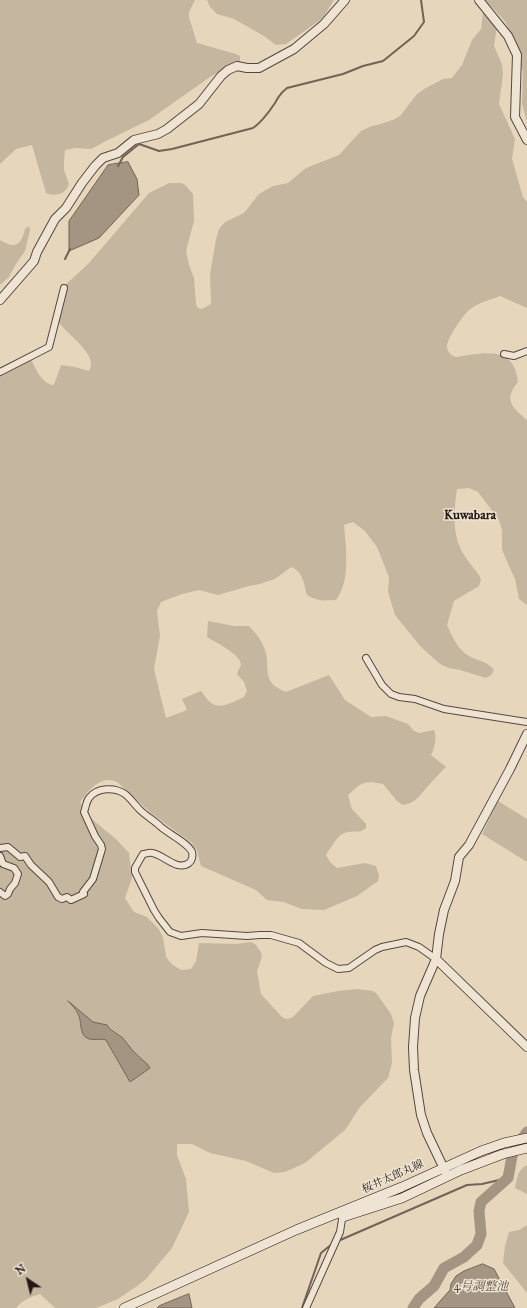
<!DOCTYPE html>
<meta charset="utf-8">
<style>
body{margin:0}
#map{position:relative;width:527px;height:1308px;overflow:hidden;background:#e6d6bc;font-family:"IM FELL Great Primer",serif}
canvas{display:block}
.north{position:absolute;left:8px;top:1260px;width:40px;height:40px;-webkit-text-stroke:3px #efe4d3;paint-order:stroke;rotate:325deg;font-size:11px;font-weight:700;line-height:16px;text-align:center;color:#251813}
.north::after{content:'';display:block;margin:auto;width:14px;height:18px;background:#251813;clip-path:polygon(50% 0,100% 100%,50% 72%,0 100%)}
</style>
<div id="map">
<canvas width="527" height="1308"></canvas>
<div class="north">N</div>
</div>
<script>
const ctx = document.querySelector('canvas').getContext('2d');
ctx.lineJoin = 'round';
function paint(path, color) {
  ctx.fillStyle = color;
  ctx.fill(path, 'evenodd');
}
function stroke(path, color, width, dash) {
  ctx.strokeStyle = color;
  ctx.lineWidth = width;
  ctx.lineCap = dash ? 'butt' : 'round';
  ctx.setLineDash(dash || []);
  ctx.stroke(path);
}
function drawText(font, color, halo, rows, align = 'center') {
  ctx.font = font + ' "IM FELL Great Primer","Noto Serif JP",serif';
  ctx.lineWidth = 3;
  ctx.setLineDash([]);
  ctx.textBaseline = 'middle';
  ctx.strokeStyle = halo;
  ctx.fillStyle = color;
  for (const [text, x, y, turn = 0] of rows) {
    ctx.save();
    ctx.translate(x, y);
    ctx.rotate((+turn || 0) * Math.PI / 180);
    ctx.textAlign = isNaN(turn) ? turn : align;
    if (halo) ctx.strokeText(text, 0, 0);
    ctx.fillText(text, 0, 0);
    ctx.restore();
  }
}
paint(new Path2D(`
 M0,0H195L189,12V17L197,43L236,54L240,56V61L238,65L224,69L210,77L149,120L104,142L95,147L91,149L76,148L65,150L64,161V170L69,184C66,194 56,197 46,193L32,145L16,149L0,164Z
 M207,0H334L323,18L286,44L276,45L264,36L234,19L217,14L210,7Z
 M485,0H527V122L522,104L523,72L511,35L505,21Z
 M483,13L495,21L497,26L494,46L502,64L503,74L499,104L515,139L512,159L523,197L527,202V308L500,296C490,300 477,303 469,310C463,315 446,340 447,347C447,350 450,353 451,355L456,357C473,355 504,346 514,367C516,371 517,377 518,382C503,400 512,407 527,420V605L519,599L515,579L502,550V530L499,520L478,492L469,488L457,489C454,509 452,531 461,550C466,559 473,567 479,575L481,580L479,586L454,601L447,625C452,636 458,650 469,656C479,662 486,660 494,670L491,675L486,678L460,670L449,668L440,664L421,647L395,615L388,592L389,577L377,547L365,531L353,522L344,525C346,550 351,579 336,600C325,601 317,601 307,595C304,584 303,571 291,567L275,579L260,584L249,586L218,595L199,590L182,594L161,602L157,611L160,636L154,669L166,718L187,710L182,699L201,691C205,696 210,704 215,705C224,708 237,700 244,697L247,691L244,682L237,674C238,671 240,667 241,665C241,654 215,642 207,637L208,621L234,626H249C256,633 262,641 265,650C271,669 260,682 286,692L329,675L345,700L371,717L386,716L408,724L414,731L419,733L434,730C437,737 435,747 431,755L446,767C440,773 434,779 428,786C420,795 416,803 403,805L397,801L383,784C364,780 362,782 348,795L352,809L366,824V828C358,834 357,830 348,832C338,833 331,848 326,855L330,862L337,868L365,863L376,866L379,876L378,881L357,896L324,910L302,909L283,902L267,900L256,890L201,866L197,851L192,843L152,814L117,782C101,774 88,791 80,802L88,816L116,839L129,853L132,878L125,898L134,912L147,917L158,928L163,937L166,957L169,961L173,965L181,970L191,969L196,961L199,943L236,944L251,942L255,944L261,952L262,957L257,971L261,994L283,1018L288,1019L293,1017L313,996L338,991L358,989L373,991L377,994L391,1014L394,1023L391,1038L392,1063L388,1078L360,1107L345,1130L305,1163L285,1172L274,1173L246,1161L210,1153L192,1144H177V1155L186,1179L189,1212L172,1248L146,1279L137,1286L118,1299L96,1308H55L40,1294C30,1297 23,1300 16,1308H0V376L30,357C35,367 41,384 54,385L61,365L75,367L89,371C100,355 65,333 58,321C54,315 59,297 60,290L89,263L149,193L169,183H181L185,185L193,194L194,221L186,251L189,265L194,278L196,304L198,308L202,309L211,304L210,274L216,239L219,229L225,222L244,213L259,194L273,186L288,183L306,168L339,155L361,131L372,126L381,124L395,119L400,116L417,94L426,88L443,79L452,78L462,65L472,40L481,29ZM70,1003L93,1022L107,1025L110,1028L122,1036L133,1051L147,1064L150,1068L130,1082L106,1040C96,1036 94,1041 83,1035L78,1015Z
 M29,226L30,230L25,251L16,264L9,277L0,285V240C15,249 21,246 25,229Z
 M498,801L527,819V862L482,834Z
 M527,1165V1194L515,1188C517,1178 518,1169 527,1165Z
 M527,1225V1293L503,1263L505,1246L509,1232L519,1230Z`), '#c5b69f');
const water = new Path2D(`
 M128,162L137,179L139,195L99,238L69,251V221L108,165Z
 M68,1001L93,1022L107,1025L110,1029L122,1037L133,1051L147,1064L150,1068L130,1082L106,1040C100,1038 92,1041 87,1038C79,1034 82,1021 78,1014C76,1010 72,1005 68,1001Z
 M483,1264L494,1269L515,1308H434L450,1290L451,1284L456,1276L464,1271Z
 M189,1294L192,1308H157L159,1306Z`);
paint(water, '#a49583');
stroke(water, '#716356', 1);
stroke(new Path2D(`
 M118,166L123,157L139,144L159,151L172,149L253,128C262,122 269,112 275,103C280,95 279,94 287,88L343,74L363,66L383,61L414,36L424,22L421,0
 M65,259L70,249
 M338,1241L467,1185L482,1184L508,1178
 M302,1308L321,1253L332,1244`), '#716356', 2);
stroke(new Path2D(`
 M413,1308L419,1299L434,1286L444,1268L464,1257L477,1245L481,1234L479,1211L481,1202L508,1178L513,1151L527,1132`), '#a49583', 11);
const minor = new Path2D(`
 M504,354L514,356L527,351
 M0,372L49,347L64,288
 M366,658L382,685L391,694L399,697L415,699L444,709L527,722
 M0,848L8,847L20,857L25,856L31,865L49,882L58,897L62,899L67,897L71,900L84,894L83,892L93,879L102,849L101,845L95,836L84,812C86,807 86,802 89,798C97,787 115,787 125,794C131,799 135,805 140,810C146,816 155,821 161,827C169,834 188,843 192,852C193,856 192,861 189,863C177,872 163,854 152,853C149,852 146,854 143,854L135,868V872L154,910L159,918L170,932L181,936L202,933L247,936L260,935H271L299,943L326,963L338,969L349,968L375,950L382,947L406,942L419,947L436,959
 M0,856L3,864L14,868L18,874L15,883L10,889L8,894L5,896L0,892
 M306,1308L340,1232L343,1213`);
const tertiary = new Path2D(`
 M479,0L508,36L517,55L515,117L527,140
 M0,300L34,261L37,252L55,219L66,208L82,183L95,166L103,158L118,153L134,140L158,134L167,129L199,104L221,76L228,70L237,66L247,68H259L294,49L324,24L345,0
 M436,959L527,1047
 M446,1173L427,1133L421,1115L414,1070L413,1047L415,1018L420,996L436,959L439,934L444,910L455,881L459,857L469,845L510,769L527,734`);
const secondary = new Path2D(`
 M343,1217L402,1198L461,1170L503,1154L527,1148
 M124,1308L296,1230L402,1187L481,1151L504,1143L527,1138`);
stroke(minor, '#55483d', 8);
stroke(tertiary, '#55483d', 10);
stroke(secondary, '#251813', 10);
stroke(minor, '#efe4d3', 6);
stroke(tertiary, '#efe4d3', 8);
stroke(secondary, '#efe4d3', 9);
drawText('11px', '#251813', '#efe4d3', [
 ["桜井太郎丸線",393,1177,-24]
]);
drawText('italic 12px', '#584a40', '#efe4d3', [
 ["4号調整池",481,1287]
]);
drawText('bold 13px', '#251813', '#efe4d3', [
 ["Kuwabara",470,516]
]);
</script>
